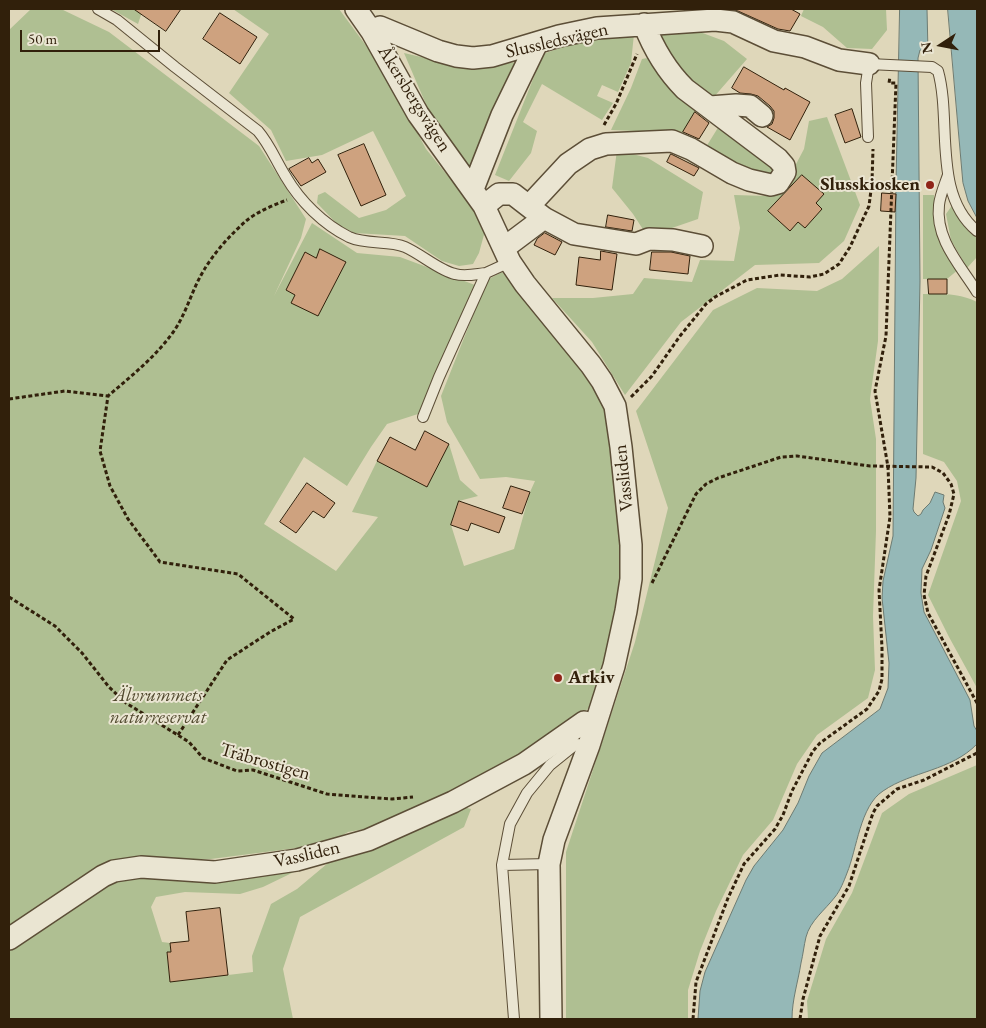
<!DOCTYPE html>
<meta charset="utf-8">
<style>
body{margin:0}
#map{position:relative;width:986px;height:1028px;overflow:hidden;background:#dfd7ba;font-family:"EB Garamond",serif}
canvas{display:block}
.frame{position:absolute;inset:0;border:10px solid #31200b;pointer-events:none}
.north{position:absolute;left:916px;top:20px;width:50px;height:50px;-webkit-text-stroke:4px #eae5d2;paint-order:stroke;rotate:259deg;font-size:14px;font-weight:700;line-height:20px;text-align:center;color:#31200b}
.north::after{content:'';display:block;margin:auto;width:18px;height:22px;background:#31200b;clip-path:polygon(50% 0,100% 100%,50% 72%,0 100%)}
.scale{position:absolute;left:20px;top:30px;width:140px;height:22px;box-sizing:border-box;border:2px solid #31200b;border-top:0;padding-left:6px;font-size:15px;line-height:18px;white-space:nowrap;color:#31200b;-webkit-text-stroke:4px #eae5d2;paint-order:stroke}
</style>
<div id="map">
<canvas width="986" height="1028"></canvas>
<div class="frame"></div>
<div class="north">N</div>
<div class="scale">50 m</div>
</div>
<script>
const ctx = document.querySelector('canvas').getContext('2d');
ctx.lineJoin = 'round';
function paint(path, color) {
  ctx.fillStyle = color;
  ctx.fill(path, 'evenodd');
}
function stroke(path, color, width, dash) {
  ctx.strokeStyle = color;
  ctx.lineWidth = width;
  ctx.lineCap = dash ? 'butt' : 'round';
  ctx.setLineDash(dash || []);
  ctx.stroke(path);
}
function drawText(font, color, halo, rows, align = 'center') {
  ctx.font = font + ' "EB Garamond",serif';
  ctx.lineWidth = 4;
  ctx.setLineDash([]);
  ctx.textBaseline = 'middle';
  ctx.strokeStyle = halo;
  ctx.fillStyle = color;
  for (const [text, x, y, turn = 0] of rows) {
    ctx.save();
    ctx.translate(x, y);
    ctx.rotate((+turn || 0) * Math.PI / 180);
    ctx.textAlign = isNaN(turn) ? turn : align;
    if (halo) ctx.strokeText(text, 0, 0);
    ctx.fillText(text, 0, 0);
    ctx.restore();
  }
}
paint(new Path2D(`
 M31,9H61L109,32L259,146L306,219L301,238L274,296L312,223L357,253L400,257L475,285L418,414L387,424L371,447L347,486L304,457L264,524L336,571L378,517L352,512L377,461L449,444L460,480L478,496L459,501L451,525L464,566L514,549L530,492L535,481L506,477L480,479L447,422L441,396L487,280L502,272L580,366L607,411L621,511L623,579L605,665L593,704L581,715L521,755L387,825L348,832L328,844L211,859L186,860L149,856L110,861L9,931V30Z
 M111,9H143L138,24Z
 M233,9H339L370,51L394,89L426,149L468,201L485,231L479,253L473,264L459,266L442,261L405,236L354,233L337,224L317,203L318,195L325,192L359,218L386,210L406,196L373,131L322,155L286,161L271,130L229,93L269,34Z
 M804,9H886L887,30L872,49L847,48L823,27L801,16Z
 M660,30L700,32L724,41L747,59L713,98L677,75L664,51Z
 M634,34L631,63L618,92L602,85L597,96L613,103L602,120L542,84L523,122L537,131L531,153L509,181L495,175L543,54L588,38Z
 M404,53L464,67L520,62L472,174L431,116Z
 M653,57L698,107L683,133L611,130L631,88L642,59Z
 M827,117L860,205L844,241L819,263L755,265L681,322L625,395L592,342L552,298H593L633,294L644,278L692,282L700,260L734,261L740,228L734,195L767,196L794,168L804,149L809,121Z
 M719,126L779,169L769,178L756,175L706,147Z
 M617,150L648,158L703,192L698,219L669,229L646,234L633,214L612,188Z
 M923,195H934L936,212L959,269L947,279H923Z
 M953,204L977,234V257L967,268L951,240L946,214Z
 M879,246L878,341L870,399L876,439V531L873,616L875,670L868,698L817,735L797,764L773,820L743,855L716,911L700,951L688,990V1019H566V852L635,642L668,508L636,411L713,310L757,288L817,291L842,279Z
 M923,294C942,294 960,293 977,302V688L949,637L928,595L961,501L957,481L944,462L923,454Z
 M977,765V1019H808L807,1001L826,939L852,893L882,813L909,794Z
 M456,805L471,809L464,827L300,917L283,969L293,1019H9V950L124,876L285,868L294,872L263,887L240,894L185,892L156,897L151,907L162,942L170,943L171,952L167,953L170,982L253,972L252,956L271,904L297,889L334,858Z`), '#afbf92');
const water = new Path2D(`
 M900,9H927L928,52L920,50L918,58L920,281L916,478L913,509L914,512L918,516L921,514L923,510L930,503L935,492L944,495L943,502L945,508L931,550L922,569L921,593L924,612L970,700L974,726L977,731V744C951,771 912,771 883,791C860,806 857,849 847,873C844,881 840,891 835,897C825,910 810,921 806,937C804,945 803,955 801,963C798,982 792,1000 792,1019H698L700,991L705,972L746,880L754,866L783,830L798,803L809,776L822,753L880,709L888,688L889,663L882,598L883,581L893,536L896,184Z
 M948,9H977V218L968,201L963,183Z`);
paint(water, '#95b8b7');
stroke(water, '#6d7b72', 1);
const building = new Path2D(`
 M134,9H181L166,31Z
 M729,9H791L800,14L790,31L778,29L738,11Z
 M220,13L257,37L240,64L203,39Z
 M744,67L784,90L785,88L810,102L790,140L767,127L772,124L774,118V111L770,106L758,96L751,94L740,93L732,88Z
 M852,109L861,137L845,143L835,115Z
 M695,112L709,123L699,139L683,132Z
 M364,144L386,195L361,206L338,155Z
 M671,154L699,168L694,176L667,162Z
 M309,158L312,163L318,159L326,172L301,186L289,169Z
 M802,175L824,194L816,203L822,209L805,228L798,222L790,231L768,211Z
 M882,193L896,194L895,212L881,211Z
 M608,215L634,220L632,231L606,227Z
 M545,233L562,242L555,255L534,245L537,239Z
 M320,249L346,262L318,316L291,303L295,295L286,290L305,252L316,258Z
 M601,251L617,254L612,290L576,285L579,257L600,260Z
 M652,252H671L690,256L688,274L650,270Z
 M928,279H947V294H929Z
 M425,431L449,444L427,487L377,461L390,437L415,450Z
 M307,483L335,503L324,518L313,511L296,533L280,522Z
 M511,486L530,492L522,514L503,508Z
 M459,501L505,517L499,533L471,523L468,531L451,525Z
 M220,908L228,975L170,982L167,952H171L170,943L189,941L186,912Z`);
paint(building, '#cea27f');
stroke(building, '#31200b', 1);
const service = new Path2D(`
 M98,9L117,20L175,67L258,131C270,145 276,161 286,177C300,201 323,224 349,237C366,245 389,240 405,247C421,254 440,271 455,274C465,277 476,274 486,273
 M868,137L866,83L869,64L932,67L938,71C952,121 932,194 977,231
 M948,175C945,184 940,195 939,205C935,239 960,265 977,292
 M423,417L439,377L486,273L510,262
 M502,865L549,864
 M514,1019L502,865L510,824L527,793L550,765L576,744L589,745`);
const minor = new Path2D(`
 M356,9L372,32L418,114L484,206L510,262L525,284L591,365L602,381L615,406L621,447L631,545V579L626,611L614,666L589,745L554,840L549,864L551,1019
 M372,32L380,27L438,51L456,56L473,58L492,56L559,36L597,28L715,20L733,22L774,41L805,47L839,60L869,64
 M710,107L736,105L750,106L762,116
 M473,189L502,115L537,43
 M484,206L499,194H513L544,218L574,234L636,244L649,239L673,240L702,246
 M529,206L568,164L590,149L606,144L672,141L691,149L732,173L749,180L771,185L778,183L785,172L784,166L778,159L685,89C666,70 654,50 644,24
 M504,248L544,218
 M9,939L103,876L114,871L141,867L215,872L297,860L368,840L453,802L524,764L584,722L595,725`);
stroke(service, '#5c4e37', 12);
stroke(minor, '#5c4e37', 24);
stroke(new Path2D(`
 M604,125L616,104L637,54
 M631,397L652,376L680,336L706,304L715,297L747,280L780,275L810,277L824,274L839,264L850,247L869,206L872,182L873,149
 M9,399L65,391L108,396
 M652,583L696,494L706,484L718,478L781,457L797,456L870,466L932,467L943,473L951,484L954,494L949,515L926,576L924,595L928,613L977,703
 M9,597L55,626L82,653L109,687L126,703L189,742L203,758L237,771L253,770L327,794L392,799L413,797
 M178,735L227,660L270,632L294,619L238,574L160,562L128,519L110,486L100,451L108,396C130,377 153,359 171,335C186,316 191,291 204,270C214,253 231,234 246,221C257,212 273,205 287,200
 M693,1019L696,982L728,898L744,864L775,829L783,815L792,791L813,751L820,743L867,709L879,691L882,679V648L879,590L890,517L888,467L875,391L886,336L896,83H889L890,77
 M800,1019L803,999L820,936L849,886L873,813L877,806L897,789L924,780L977,753`), '#31200b', 3, [4, 2.5]);
stroke(service, '#eae5d2', 10);
stroke(minor, '#eae5d2', 21);
for (const [x, y, r, color] of [
 [930,185,5,"#8f2418"],
 [558,678,5,"#8f2418"]
]) {
  const dot = new Path2D();
  dot.arc(x, y, r, 0, 2 * Math.PI);
  ctx.fillStyle = color;
  ctx.fill(dot);
  stroke(dot, '#eae5d2', 2);
}
drawText('19px', '#31200b', '#eae5d2', [
 ["Slussledsvägen",557,41,-13],
 ["Åkersbergsvägen",414,99,58],
 ["Vassliden",624,478,-96],
 ["Träbrostigen",265,762,16],
 ["Vassliden",307,855,-13]
]);
drawText('bold 19px', '#31200b', '#eae5d2', [
 ["Slusskiosken",920,185],
 ["Arkiv",568,678,"left"]
], 'right');
drawText('italic 19px', '#50482d', '#eae5d2', [
 ["Älvrummets",158,696],
 ["naturreservat",158,718]
]);
</script>
